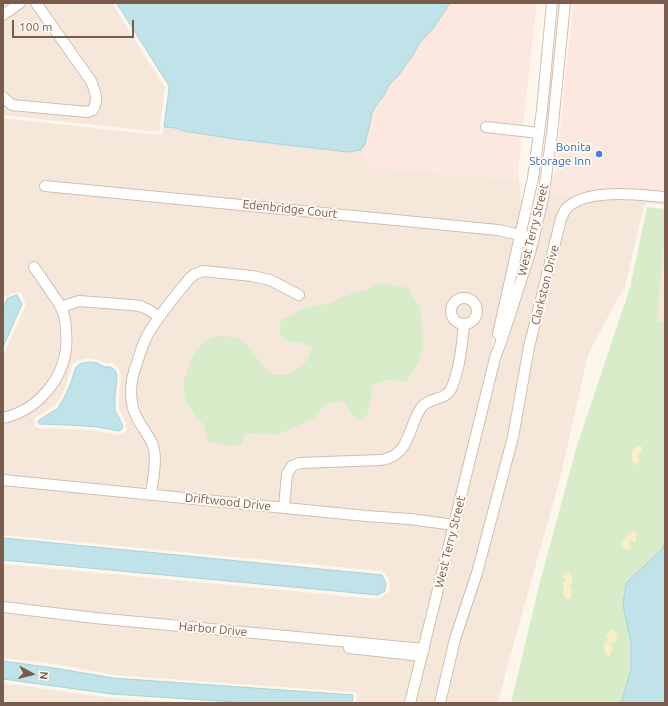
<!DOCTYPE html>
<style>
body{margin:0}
#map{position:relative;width:668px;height:706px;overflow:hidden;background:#fdf6ec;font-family:Ubuntu,sans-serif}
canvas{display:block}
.frame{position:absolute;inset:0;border:4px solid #7a5c4d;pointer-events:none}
.north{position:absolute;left:12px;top:654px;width:40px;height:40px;-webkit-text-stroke:3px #fffaf3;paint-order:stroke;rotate:97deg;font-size:11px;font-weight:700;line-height:16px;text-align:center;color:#7a5c4d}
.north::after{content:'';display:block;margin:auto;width:14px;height:18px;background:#7a5c4d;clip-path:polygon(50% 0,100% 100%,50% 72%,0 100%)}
.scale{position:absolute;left:12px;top:20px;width:122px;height:18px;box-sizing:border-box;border:2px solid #7a5c4d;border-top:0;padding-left:5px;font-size:12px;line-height:14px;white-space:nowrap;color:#7a5c4d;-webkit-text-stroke:3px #fffaf3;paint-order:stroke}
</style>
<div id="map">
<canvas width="668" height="706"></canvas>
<div class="frame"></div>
<div class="north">N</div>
<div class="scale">100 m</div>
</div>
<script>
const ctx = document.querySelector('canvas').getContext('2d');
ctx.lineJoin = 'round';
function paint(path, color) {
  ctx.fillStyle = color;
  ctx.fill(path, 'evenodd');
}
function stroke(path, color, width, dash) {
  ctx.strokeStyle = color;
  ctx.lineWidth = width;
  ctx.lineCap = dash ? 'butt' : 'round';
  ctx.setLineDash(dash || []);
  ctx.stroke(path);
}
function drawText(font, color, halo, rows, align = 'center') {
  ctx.font = font + ' Ubuntu,sans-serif';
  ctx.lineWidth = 4;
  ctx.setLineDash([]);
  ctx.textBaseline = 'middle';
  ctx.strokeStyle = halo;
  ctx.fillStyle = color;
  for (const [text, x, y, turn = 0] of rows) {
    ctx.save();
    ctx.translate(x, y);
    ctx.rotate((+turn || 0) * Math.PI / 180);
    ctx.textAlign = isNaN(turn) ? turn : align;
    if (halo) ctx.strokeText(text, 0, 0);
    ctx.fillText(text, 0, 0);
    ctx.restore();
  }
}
paint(new Path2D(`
 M3,3H112L165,88L159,132L3,115Z
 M3,118L159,135L163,133L164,127L176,128L183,131L242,140L348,152L359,150L372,167L519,180L521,198L522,201H523L493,333L491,357L405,703H356L357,695L356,693L353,692L114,675L55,664L3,658V564L377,599L380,598L389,592L390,582L385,573L382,571L3,535V356L26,305L25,302L21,293L18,292L4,297L3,299ZM378,284L409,288L420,308L424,343L406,382L386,380L373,385L369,411L351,414L345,402H332L322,409L313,419L278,435L247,433L241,444L207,441L204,425L184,379L193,355L201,345L211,337L249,346L263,366L274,375H287L298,368L307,360L312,348L301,343L288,342L305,308L329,303L341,297L365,290ZM88,358L98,360L106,363H112L117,367L119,369L121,377L119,397V409L126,424V432L120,435L97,431L70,429L38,428L36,427L34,420L35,418L55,405L61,397L67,383L72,365L79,360Z
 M549,188L553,193L665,203V205L647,203L644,206L624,291L619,296L588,355L560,479L511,653L498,703H415L499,362L534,254L539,239Z
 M665,235V321H657Z
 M3,683L112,698L192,703H3Z`), '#f5e8da');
paint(new Path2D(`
 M450,3H537L518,171L519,180L372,167L359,150H361L365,144L371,119L372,113L375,107L383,97L389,85L398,76L413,55L419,44L423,39L432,30Z
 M573,3H665V203L553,193L549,188L554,175L556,169Z`), '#fde8e0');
paint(new Path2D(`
 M647,207L665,209V235L657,321H665V703H511L540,582L576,449L630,288Z
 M378,284L391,285L409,288L420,308L424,343L418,364L406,382L386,380L373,385L369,411L361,422L351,414L345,402H332L322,409L313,419L278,435L247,433L241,444C228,448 220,445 207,441L204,425L195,415L187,404L184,392V379L193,355L201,345L211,337L224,336L238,338L249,346L263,366L274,375H287L298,368L307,360L312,348L301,343L288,342L279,333L281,320L305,308L329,303L341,297L365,290Z`), '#d8ecc9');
paint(new Path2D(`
 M636,446H640L642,447V451L640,453H638L637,454L640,460L637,465H635C631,460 630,450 636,446Z
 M633,531L636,532L637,534L636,541L634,543L631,540H629L631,546L630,549C625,550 623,548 621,544C624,538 628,534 633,531Z
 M567,572C573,575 574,581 570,585C572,590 574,596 569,599C566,599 565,597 563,594L564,589L563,586V583L567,579L563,578V577L565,573Z
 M612,630H614L616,632C618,639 616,642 610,644V646L613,647V649L611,651V654L608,656L606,655L604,648V643L609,639L607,637L606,635Z`), '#fcefc7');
const water = new Path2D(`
 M117,3H450L432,30L423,39L419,44L413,55L398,76L389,85L383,97L375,107L372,113L371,119L365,144L361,150L348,152L235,139L183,131L176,128L164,127L169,89V86Z
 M17,295L22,304L3,347V309L7,299Z
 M89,362L97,363L105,367H110L115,370L117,376L115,397V410L123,426L122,429L119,431L98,427L70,425L39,424L38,421L58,408L64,398L70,385L76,367L80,364Z
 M3,538L382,575L386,583L385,591L378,595L3,560Z
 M665,542V703H621L631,670V642L623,605L626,583L662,549Z
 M3,661L54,668L113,678L353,695L352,703H250L112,694L3,679Z`);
paint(water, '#bfe3e8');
stroke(water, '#a5d3da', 1);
const minor = new Path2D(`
 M3,15L20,3
 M3,97L12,105L87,112L93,110C99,98 95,92 91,81L36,3
 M486,127L539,133
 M45,186L498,230L534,238
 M451 311a13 13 0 1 1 26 0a13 13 0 1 1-26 0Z
 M61,307L79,301L131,305L140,306L149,310L159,317
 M498,334L533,178L542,110L552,3
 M3,418C42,409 70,372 66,332C66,324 65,315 61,308C59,303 56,299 53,295C47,285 40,276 34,267
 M3,480L366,516L410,519L454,525
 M151,494C153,479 158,457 152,443C146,430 137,423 133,408C129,392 131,378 137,363C140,353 143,343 148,334C160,314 175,296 190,278L195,274L203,271L252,276L270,280L299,295
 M284,507L287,474L292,466L300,463L380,460C382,460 386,459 389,458C409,451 410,424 421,408C429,396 446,402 452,387C460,367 462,345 464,324
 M3,607L95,618L424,649
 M349,648L422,656
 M410,703L495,358L503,336L530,253L543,198L552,134L565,3
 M440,703L455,639L477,573L513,437L529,347L561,219C562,216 564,213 565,210C584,187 639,195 665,197`);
stroke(minor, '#d1beb0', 12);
stroke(minor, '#fff', 10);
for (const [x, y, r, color] of [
 [599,154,4,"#3f7fe0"]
]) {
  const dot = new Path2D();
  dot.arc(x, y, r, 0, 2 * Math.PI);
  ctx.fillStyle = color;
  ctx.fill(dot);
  stroke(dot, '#fffaf3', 1.5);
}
drawText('12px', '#366cbe', '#fffaf3', [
 ["Bonita",591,147],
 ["Storage Inn",591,161]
], 'right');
drawText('12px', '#7a5c4d', '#fffaf3', [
 ["Edenbridge Court",290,209,6],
 ["West Terry Street",533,230,-76],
 ["Clarkston Drive",545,285,-76],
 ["Driftwood Drive",228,502,6],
 ["West Terry Street",450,542,-76],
 ["Harbor Drive",213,629,5]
]);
</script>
